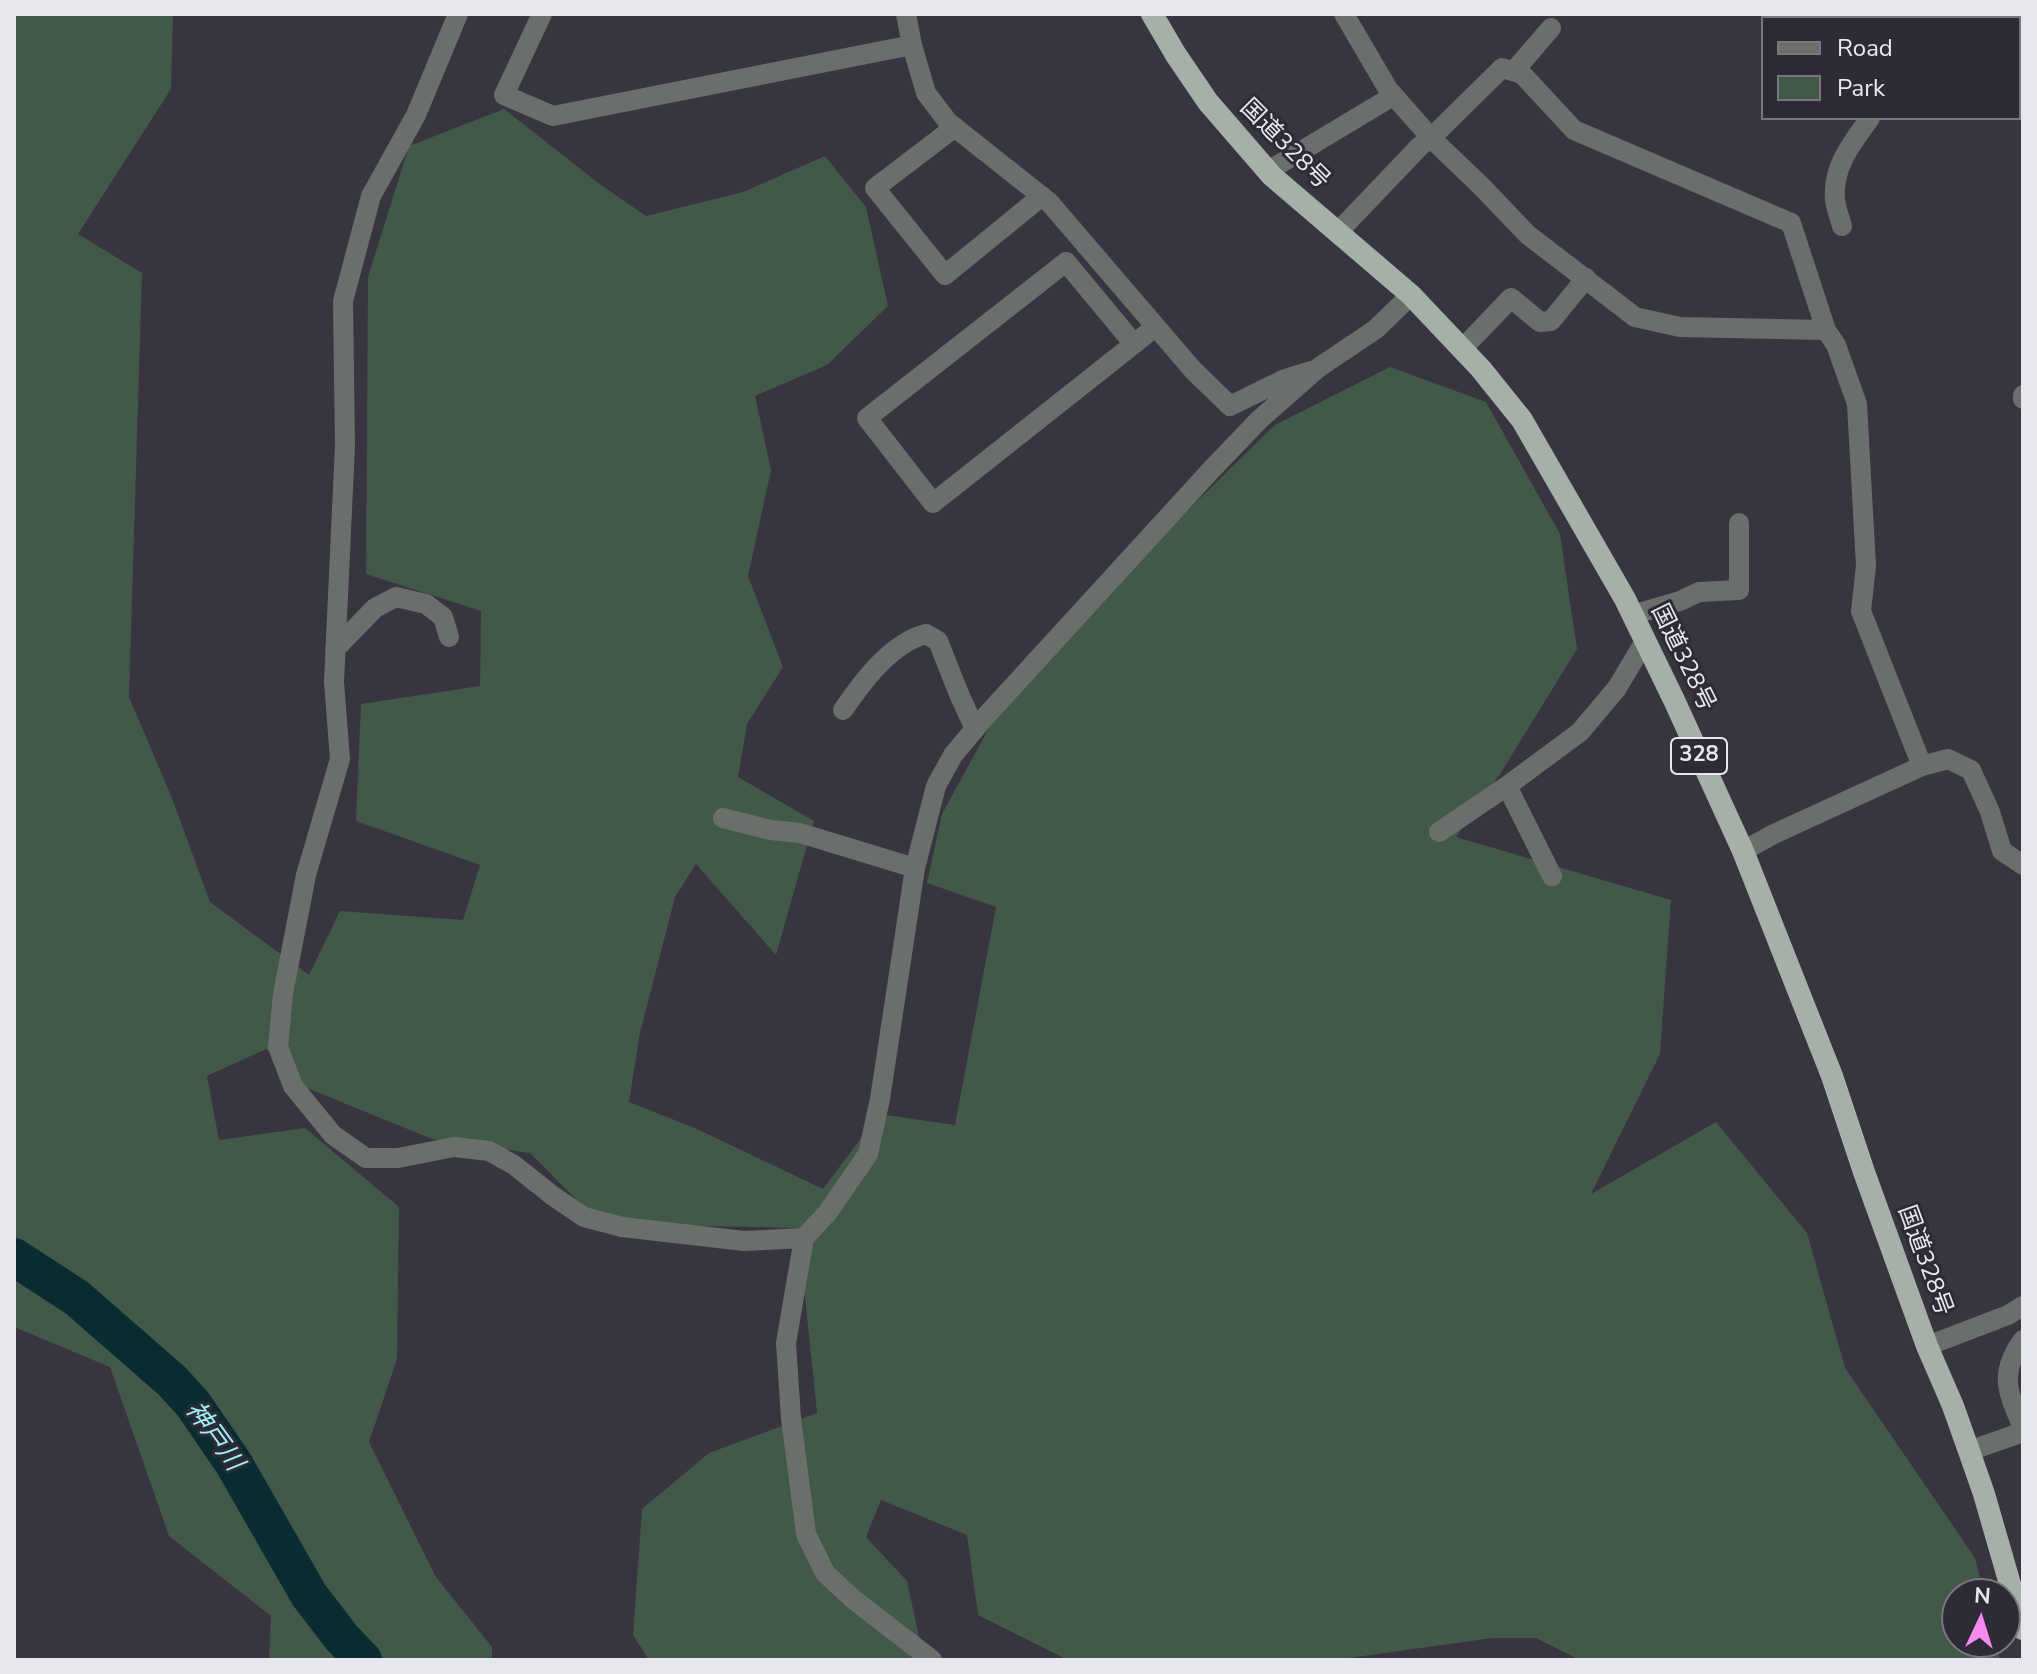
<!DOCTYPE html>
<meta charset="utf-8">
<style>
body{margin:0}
#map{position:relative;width:2037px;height:1674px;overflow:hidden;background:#393540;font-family:"Nunito Sans",sans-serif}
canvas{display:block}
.frame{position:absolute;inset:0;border:16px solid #e9e7ee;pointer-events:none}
.legend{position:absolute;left:1761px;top:16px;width:260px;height:104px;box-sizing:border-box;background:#2f2b36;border:2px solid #797680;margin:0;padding:10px 14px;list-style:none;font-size:24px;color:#e9e7ee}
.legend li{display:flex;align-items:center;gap:16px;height:40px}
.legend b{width:40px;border:2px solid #797680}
.north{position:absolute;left:1941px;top:1578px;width:80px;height:80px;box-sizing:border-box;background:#2f2b36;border:2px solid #797680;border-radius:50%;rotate:4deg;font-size:22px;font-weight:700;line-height:32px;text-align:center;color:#e9e7ee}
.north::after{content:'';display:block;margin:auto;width:28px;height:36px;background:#f589ef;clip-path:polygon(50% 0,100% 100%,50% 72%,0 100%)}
</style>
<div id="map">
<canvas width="2037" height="1674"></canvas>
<div class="frame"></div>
<ul class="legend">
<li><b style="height:10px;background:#6a6f6b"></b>Road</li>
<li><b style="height:22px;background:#425849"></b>Park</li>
</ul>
<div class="north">N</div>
</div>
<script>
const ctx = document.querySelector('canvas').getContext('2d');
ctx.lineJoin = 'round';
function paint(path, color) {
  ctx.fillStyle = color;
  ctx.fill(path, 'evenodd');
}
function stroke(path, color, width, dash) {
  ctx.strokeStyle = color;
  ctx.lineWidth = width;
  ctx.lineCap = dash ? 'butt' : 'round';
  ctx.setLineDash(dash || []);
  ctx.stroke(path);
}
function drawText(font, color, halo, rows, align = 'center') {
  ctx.font = font + ' "Nunito Sans","Noto Sans JP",sans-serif';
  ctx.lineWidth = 6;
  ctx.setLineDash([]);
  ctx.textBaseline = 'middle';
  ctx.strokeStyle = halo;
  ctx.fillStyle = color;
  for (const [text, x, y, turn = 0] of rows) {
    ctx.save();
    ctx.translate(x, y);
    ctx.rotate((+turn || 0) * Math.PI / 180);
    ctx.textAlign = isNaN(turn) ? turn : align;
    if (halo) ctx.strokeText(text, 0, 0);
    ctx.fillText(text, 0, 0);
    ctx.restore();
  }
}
paint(new Path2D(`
 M14,14H173L171,89L78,234L142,273L129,697L172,798L210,902L309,975L340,911L463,920L480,865L356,821L361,704L480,686L481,611L366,574L368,277L409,146L504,109L601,185L646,216L743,192L825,156L866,207L888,306L827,365L755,396L771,470L748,576L783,667L747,724L738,777L814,821L776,955L696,864L675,897L640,1033L629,1102L697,1129L823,1189L879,1114L955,1125L996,907L927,883L942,814L1007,695L1114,582L1275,425L1390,367L1486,402L1560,534L1577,649L1502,771L1456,837L1671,900L1660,1054L1591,1194L1716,1122L1807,1233L1845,1368L1975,1558L1984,1594H1957V1642H1996L2000,1660H1580L1536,1638H1492L1335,1660H1068L978,1615L967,1535L881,1500L866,1537L907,1581L924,1660H649L633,1635L642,1509L709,1453L817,1413L798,1228L601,1224L530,1153L432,1139L302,1086L266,1049L207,1076L219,1140L305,1128L399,1207L397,1359L369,1442L436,1577L492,1647V1660H269L271,1616L169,1536L110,1367L14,1327Z`), '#425849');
stroke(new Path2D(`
 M14,1257L77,1298L172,1381L193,1404L234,1464L309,1595L342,1638L363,1660`), '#082c2f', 38);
stroke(new Path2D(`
 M458,14L416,115L371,196L343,301L345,445L334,682L340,759L306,875L283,994L278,1047L293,1086L333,1135L366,1158H398L454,1147L489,1151L514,1165L553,1196L584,1217L622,1227L744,1241L804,1238
 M542,14L504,95L553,116L912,45
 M906,14L912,45L926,93L948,122L1049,202L1193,370L1230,406L1285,379L1311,371
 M1344,14L1388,89L1431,138L1482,187L1528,235L1635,317L1680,327L1826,330
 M1944,18L1947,14
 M1975,18L1978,14
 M1514,71L1551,28
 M955,127L875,188L945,275L1042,196
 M1268,171L1393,96
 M1842,226C1840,218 1836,209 1835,200C1832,167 1852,143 1870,118
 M1338,232L1420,146L1431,138L1502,68L1522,74L1574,130L1791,223L1826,330L1836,345L1857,404L1866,566L1861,611L1922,766
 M1134,344L1066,262L867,418L933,503L1134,344L1155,327
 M1462,349L1511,298L1540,322L1551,321L1586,278
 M2023,395V399
 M1632,615L1680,601L1699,592L1739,590V523
 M335,649L375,608L396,597L426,604L443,617L449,637
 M843,710C863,681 891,643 926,634L938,641L959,694L975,729
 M723,818L771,830L800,833L915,868
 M1439,832L1507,786
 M1743,851L1774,834L1922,766L1948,759L1971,770L1990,812L2002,851L2023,865
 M1552,876L1507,786L1580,732L1617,688L1645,641
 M2023,1340C1998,1374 2008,1392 2023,1428
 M1927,1346L2008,1315L2023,1306
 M1969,1451L2023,1432
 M932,1660L853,1599L825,1573L806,1534L791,1418L786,1343L804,1238L828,1212L868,1154L880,1099L915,868L936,786L953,755L985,717L1212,469L1259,420L1318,368L1376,329L1411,295`), '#6a6f6b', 20);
stroke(new Path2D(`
 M1152,14L1176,55L1208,102L1272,176L1411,295L1481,369L1522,420L1625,599L1674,700L1743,851L1832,1076L1864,1172L1927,1346L1953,1406L1969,1451L1984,1494L2023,1629`), '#a4b0a8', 22);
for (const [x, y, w] of [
 [1699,756,56]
]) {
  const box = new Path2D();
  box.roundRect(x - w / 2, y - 18, w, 36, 6);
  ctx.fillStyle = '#2f2b36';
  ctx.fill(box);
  stroke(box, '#e9e7ee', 2);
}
drawText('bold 22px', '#e9e7ee', null, [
 ["328",1699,756]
]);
drawText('24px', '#e9e7ee', '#2f2b36', [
 ["国道328号",1284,145,45],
 ["国道328号",1682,658,64],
 ["国道328号",1924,1261,70]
]);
drawText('italic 26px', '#9ef0f8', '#2f2b36', [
 ["神戸川",213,1437,54]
]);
</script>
